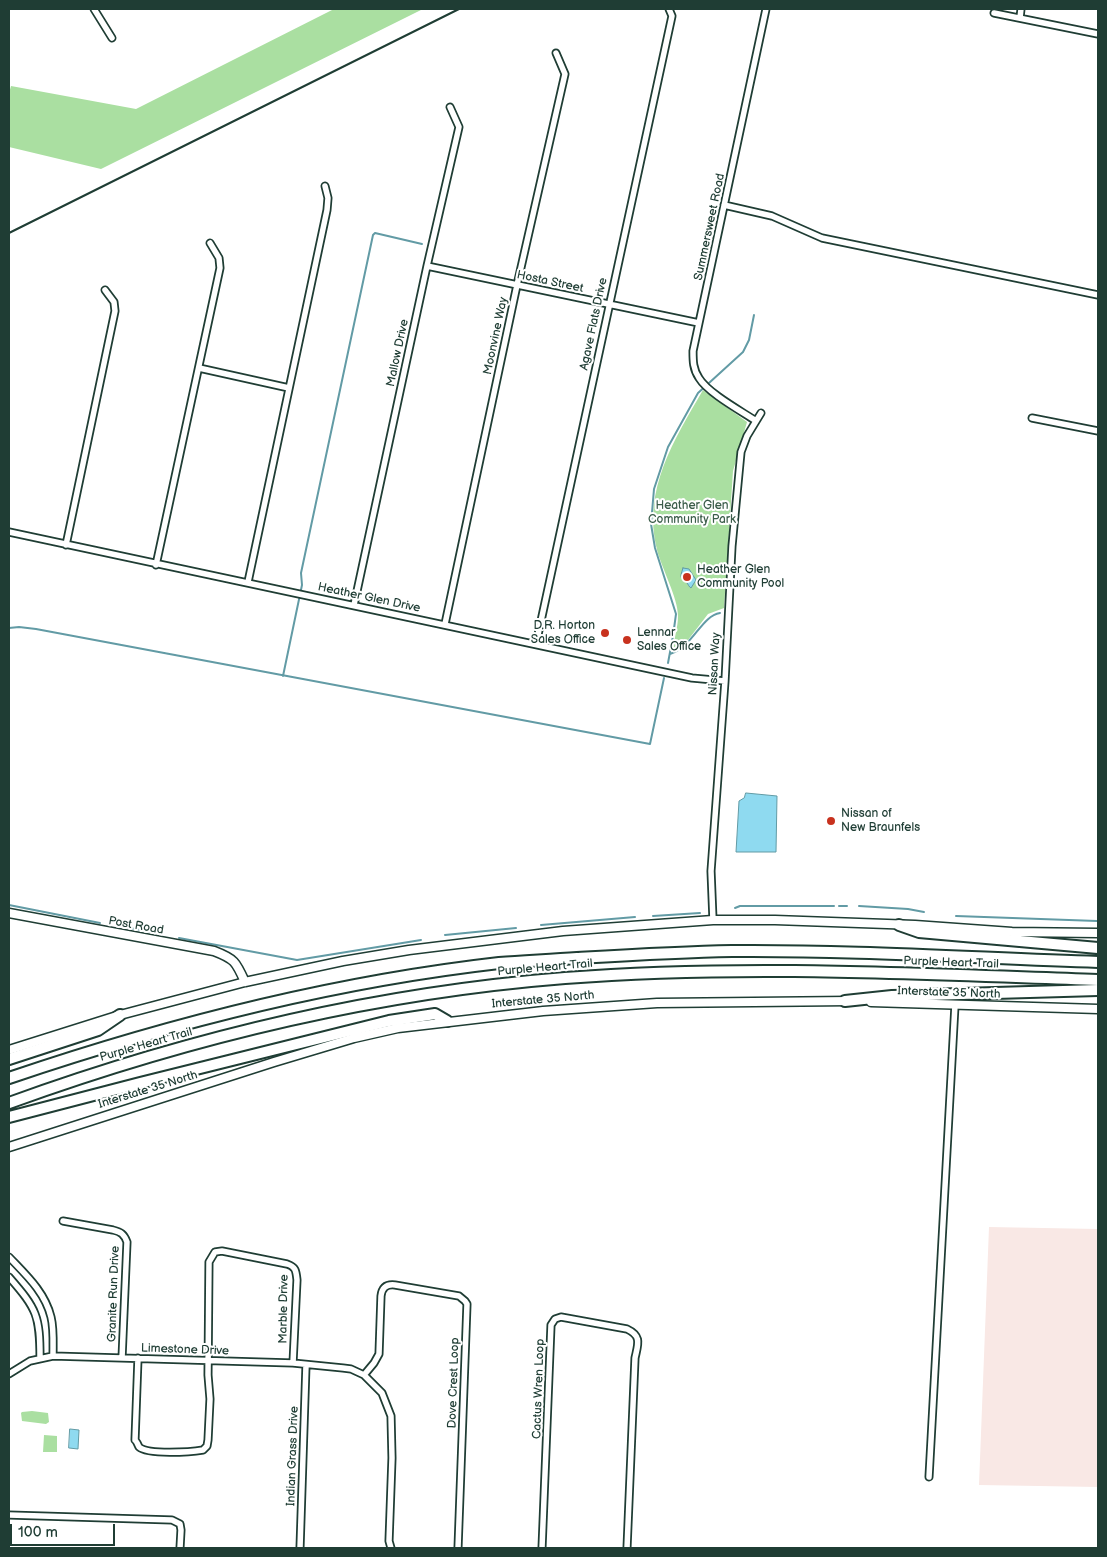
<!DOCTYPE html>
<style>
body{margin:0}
#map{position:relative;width:1107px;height:1557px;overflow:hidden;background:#fff;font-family:"Balsamiq Sans",sans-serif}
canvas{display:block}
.frame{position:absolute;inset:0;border:10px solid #1f3d34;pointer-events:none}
.scale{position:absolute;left:10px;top:1524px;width:105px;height:22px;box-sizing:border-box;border:2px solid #1f3d34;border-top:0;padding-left:6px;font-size:15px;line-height:18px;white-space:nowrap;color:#1f3d34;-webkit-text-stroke:4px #fff;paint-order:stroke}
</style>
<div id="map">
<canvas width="1107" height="1557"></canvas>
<div class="frame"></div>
<div class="scale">100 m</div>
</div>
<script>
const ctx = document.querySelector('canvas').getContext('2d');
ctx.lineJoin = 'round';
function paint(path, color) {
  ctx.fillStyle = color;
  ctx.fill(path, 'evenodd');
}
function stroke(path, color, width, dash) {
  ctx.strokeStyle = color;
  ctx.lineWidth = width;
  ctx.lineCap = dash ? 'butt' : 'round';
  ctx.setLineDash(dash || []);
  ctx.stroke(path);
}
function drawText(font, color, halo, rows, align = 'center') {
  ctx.font = font + ' "Balsamiq Sans",sans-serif';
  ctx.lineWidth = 4;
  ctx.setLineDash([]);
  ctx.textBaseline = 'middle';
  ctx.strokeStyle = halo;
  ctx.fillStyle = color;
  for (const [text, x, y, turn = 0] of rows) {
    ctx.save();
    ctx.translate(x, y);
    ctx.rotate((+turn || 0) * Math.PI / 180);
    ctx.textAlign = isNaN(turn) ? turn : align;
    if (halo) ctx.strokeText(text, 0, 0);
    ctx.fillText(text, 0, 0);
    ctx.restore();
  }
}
paint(new Path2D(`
 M989,1227L1098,1229V1521V1487L979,1485Z`), '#f9e8e5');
paint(new Path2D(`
 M334,9H423L101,169L9,147V93L11,86L136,109Z
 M703,390L747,422L733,471L724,608L708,614L688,640L673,650C674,639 678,627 678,616C678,598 662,569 657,550C642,490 674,440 703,390Z
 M32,1411L48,1413L49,1422L46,1424L22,1421L21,1413L22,1412Z
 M44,1435L57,1436V1452H43Z`), '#aadfa1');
const water = new Path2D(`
 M683,568L689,569L696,580L691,588C689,587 688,584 687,583C681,576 679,580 683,568Z
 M746,793L777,796L776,852H736L739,801L744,798Z
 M70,1429L79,1430L78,1449L69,1448Z`);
paint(water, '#8fdaf0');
stroke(water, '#629ba5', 1);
stroke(new Path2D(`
 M9,628L19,627L36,629L650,744L664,678
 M670,654C694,646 701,616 720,613
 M668,663L673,636L676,614L655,548L651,524L654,489L668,447L698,393L743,352L749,340L754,315
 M283,676L302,585L301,573L373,235L375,233L422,244
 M9,905L100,923
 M839,906H847
 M859,906L908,909L924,912
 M735,908L740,906H834
 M653,916L700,913
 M956,916L1097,921
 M541,925L635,917
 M124,927L153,932
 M445,935L516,928
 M179,938L297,960L421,940`), '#629ba5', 2);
const street = new Path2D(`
 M94,9L112,38
 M994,13L1098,34
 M1020,18L1021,9
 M724,205L772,216L822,238L1098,295
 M427,266L699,323
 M199,368L289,388
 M1032,418L1098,431
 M756,421C741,411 708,393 699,378C693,369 693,361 693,351L766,9
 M9,532L692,678L725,681
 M66,545L115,311L114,302L105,290
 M156,565L220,268L219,258L210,243
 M248,582L327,210L328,198L325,186
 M354,605L427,266L459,127L450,107
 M445,624L517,285L565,74L556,53
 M536,644L672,16L669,9
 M713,920L711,871L725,681L732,546L741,452L747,436L761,413
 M63,1221L113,1230C121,1232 124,1234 127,1242L122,1358
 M9,1257C26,1275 45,1292 51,1317C54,1329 53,1343 53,1356
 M9,1277C37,1309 40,1316 40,1358
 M138,1358L135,1440C136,1440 139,1447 139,1447C148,1455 191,1452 203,1450L207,1446L208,1440L210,1399L208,1375L209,1262L215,1252L222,1251L287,1264C296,1267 296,1271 297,1280L293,1363
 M9,1374L30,1361L53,1356L293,1363L343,1368L351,1369L364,1375L382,1393L391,1416L392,1458L389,1541L391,1548
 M364,1375L374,1363L379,1354L381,1296C382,1288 386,1284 395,1285L459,1296L465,1301L467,1304L458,1548
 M929,1477L955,1005
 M9,1515L172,1520L180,1524L181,1530L180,1548
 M300,1548L306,1365
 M542,1548L551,1325L555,1319L561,1317L627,1329C642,1336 638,1344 635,1358L627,1548`);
const secondary = new Path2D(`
 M9,913L214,951C235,959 236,962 245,982
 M871,1002L1098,1009
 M9,1050L120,1015L245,982L343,961L409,950L563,931L713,920H775L915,925L1012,932L1098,933
 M9,1147L274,1062L354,1038L398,1028L543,1011L657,1003L850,1001`);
const highway = new Path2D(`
 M899,925L919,932L1098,948
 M845,1001L892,996L1098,990
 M9,1059L98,1030L120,1015
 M9,1078C168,1024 332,982 499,963C525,961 551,960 577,958C629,955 680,952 732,951C854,950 976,958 1098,962
 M9,1103C188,1038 375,993 565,978C743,964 921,974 1098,980
 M9,1117L140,1083L389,1021L435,1014L447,1021`);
stroke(street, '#1f3d34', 9);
stroke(secondary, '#1f3d34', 11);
stroke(highway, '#1f3d34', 14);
stroke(street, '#fff', 5.5);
stroke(secondary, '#fff', 8);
stroke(highway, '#fff', 10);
stroke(new Path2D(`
 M9,233L459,9`), '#1f3d34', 2);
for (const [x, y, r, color] of [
 [687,577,5,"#c8321e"],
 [605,633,5,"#c8321e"],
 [627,640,5,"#c8321e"],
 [831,821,5,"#c8321e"]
]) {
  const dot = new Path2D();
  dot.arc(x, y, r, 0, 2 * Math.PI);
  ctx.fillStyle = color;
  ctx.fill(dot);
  stroke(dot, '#fff', 2);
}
drawText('12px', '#1f3d34', '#fff', [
 ["Summersweet Road",710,227,-78],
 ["Hosta Street",550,282,12],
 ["Agave Flats Drive",594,324,-78],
 ["Moonvine Way",496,336,-78],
 ["Mallow Drive",398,353,-78],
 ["Heather Glen Drive",369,598,12],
 ["Nissan Way",715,664,-87],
 ["Post Road",136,926,10],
 ["Purple Heart Trail",951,963,2],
 ["Purple Heart Trail",545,968,-5],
 ["Interstate 35 North",949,993,2],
 ["Interstate 35 North",543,1000,-5],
 ["Purple Heart Trail",146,1045,-16],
 ["Interstate 35 North",148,1090,-17],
 ["Granite Run Drive",114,1294,-88],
 ["Marble Drive",284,1309,-89],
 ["Limestone Drive",185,1350,2],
 ["Dove Crest Loop",454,1383,-88],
 ["Cactus Wren Loop",539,1389,-88],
 ["Indian Grass Drive",293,1456,-88]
]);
drawText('12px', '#3b5d4a', '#fff', [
 ["Heather Glen",692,506],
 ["Community Park",692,520]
]);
drawText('12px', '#1f3d34', '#fff', [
 ["Heather Glen",697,570],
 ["Community Pool",697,584],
 ["D.R. Horton",595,626,"right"],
 ["Sales Office",595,640,"right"],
 ["Lennar",637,633],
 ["Sales Office",637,647],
 ["Nissan of",841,814],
 ["New Braunfels",841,828]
], 'left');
</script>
